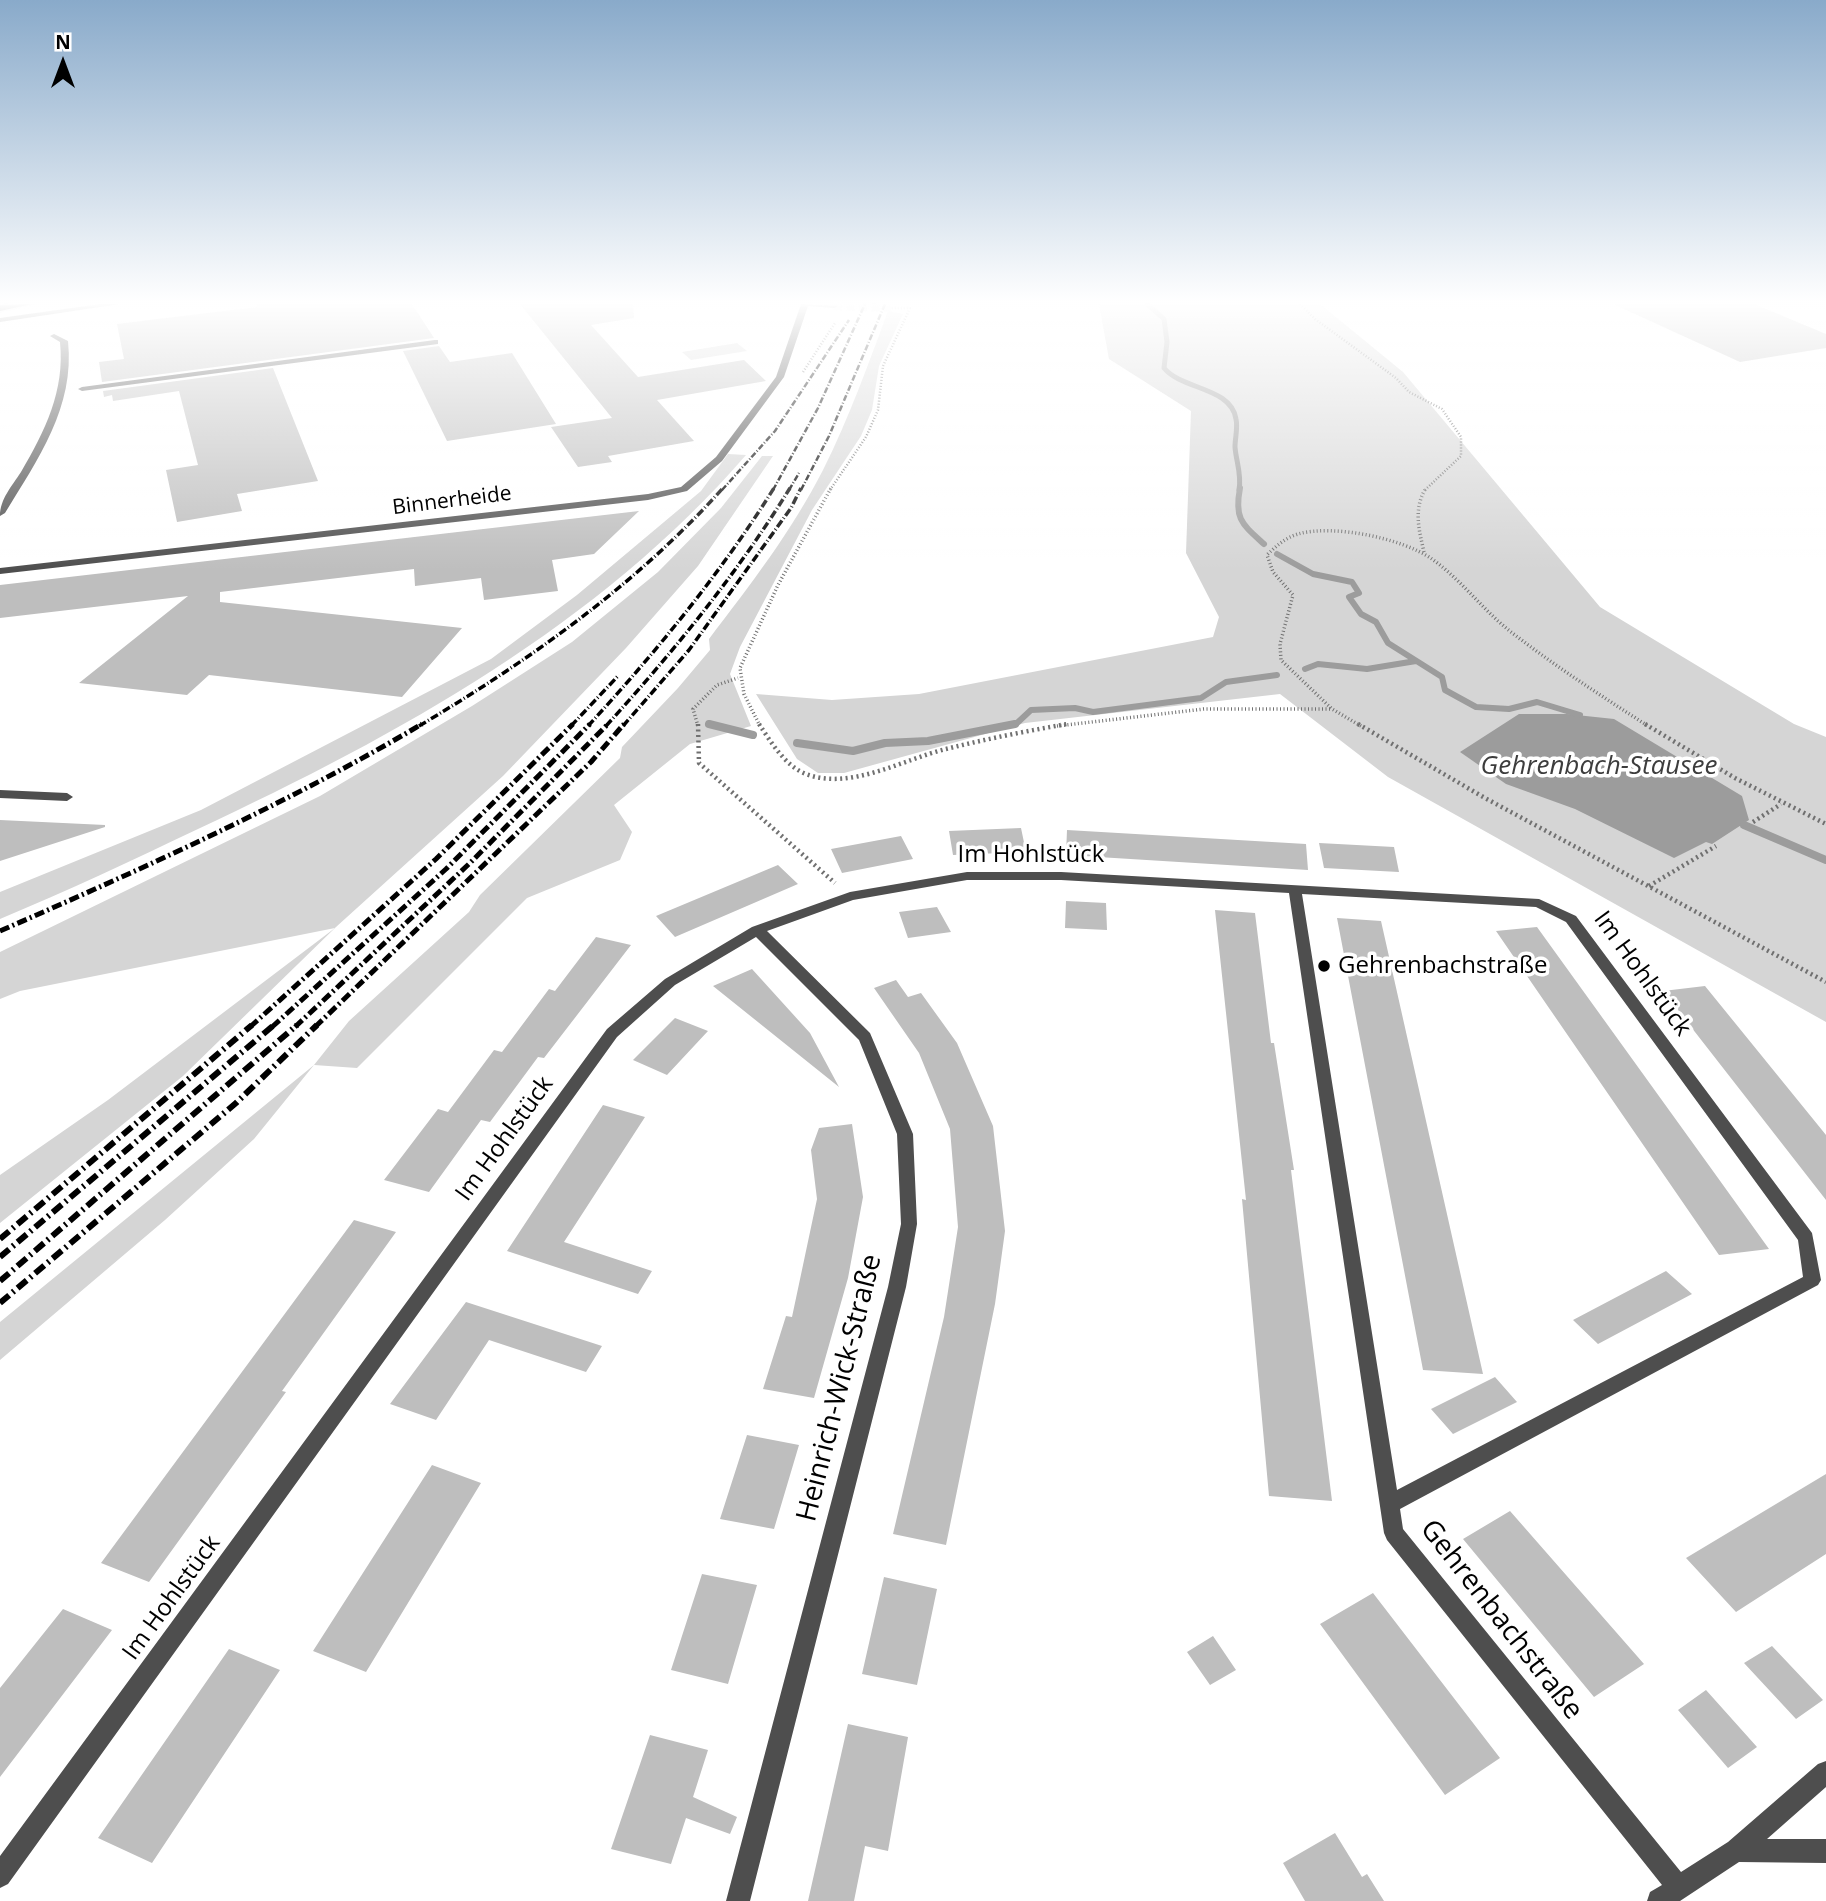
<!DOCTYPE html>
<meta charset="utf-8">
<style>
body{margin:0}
#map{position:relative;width:1826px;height:1901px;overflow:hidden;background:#fff;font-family:"Open Sans",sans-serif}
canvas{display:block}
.north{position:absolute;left:28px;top:28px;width:70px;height:70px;-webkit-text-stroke:5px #fff;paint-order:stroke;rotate:0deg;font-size:19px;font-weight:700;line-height:28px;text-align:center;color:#000}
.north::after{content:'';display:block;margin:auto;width:24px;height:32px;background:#000;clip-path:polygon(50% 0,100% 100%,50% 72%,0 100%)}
</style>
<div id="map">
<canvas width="1826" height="1901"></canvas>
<div class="north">N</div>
</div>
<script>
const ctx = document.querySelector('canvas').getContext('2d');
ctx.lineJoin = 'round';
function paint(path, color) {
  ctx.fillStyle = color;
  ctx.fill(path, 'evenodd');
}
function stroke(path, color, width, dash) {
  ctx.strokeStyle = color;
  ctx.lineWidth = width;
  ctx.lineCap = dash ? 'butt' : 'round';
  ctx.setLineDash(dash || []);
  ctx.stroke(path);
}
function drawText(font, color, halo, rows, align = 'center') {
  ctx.font = font + ' "Open Sans",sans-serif';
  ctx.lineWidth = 7;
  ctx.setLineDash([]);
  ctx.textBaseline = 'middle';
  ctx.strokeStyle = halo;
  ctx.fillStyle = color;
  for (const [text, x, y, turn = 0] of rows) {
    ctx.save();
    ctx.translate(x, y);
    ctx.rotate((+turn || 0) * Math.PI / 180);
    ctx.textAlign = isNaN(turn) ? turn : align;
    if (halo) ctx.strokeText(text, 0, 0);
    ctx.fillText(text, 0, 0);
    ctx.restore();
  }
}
paint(new Path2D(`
 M1099,304H1320L1403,372L1600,607L1794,724L1826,737V1022L1388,777L1280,694L1025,723L844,773H818L797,759L756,694L832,700L919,694L1213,637L1219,617L1186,553L1191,411L1109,359Z
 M888,311L903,314L879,366L872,410L861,436L812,510L740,647L730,674L751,726L690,744L614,805L632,832L620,860L527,898L357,1068L314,1065L254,1139L165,1220L0,1360V1322L314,1065L349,1021L469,912L480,895L620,758L622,747L678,688L710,650L709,639C750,585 792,531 823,470C849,418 868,365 888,311Z
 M737,343L747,351L691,360L682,352Z
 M728,454L746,455C599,625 399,735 198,829C133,860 67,891 0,919V892L201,810L491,659L577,595L701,491Z
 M762,456H773L698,566L626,648L503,776L336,927L183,1076L0,1223V1175L108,1100L335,928L20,991L0,999V952L320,796L472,706L572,642L658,572L721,508Z`), '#d5d5d5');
paint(new Path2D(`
 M1519,714H1567L1614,719L1742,796L1749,820L1712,844L1706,842L1674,858L1575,809L1506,784L1460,752Z`), '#9c9c9c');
stroke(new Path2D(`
 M1147,304L1164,319L1167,342L1164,368C1182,390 1231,387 1236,419C1238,428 1235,438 1235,447C1236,461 1242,475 1239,490`), '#9c9c9c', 5);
stroke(new Path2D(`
 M1240,488C1234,519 1242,524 1264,544
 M1277,554L1313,574L1352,582L1359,593L1349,597L1361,614L1376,622L1388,643L1442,677L1445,690L1476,707L1509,709L1537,702L1580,715
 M1305,669L1318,664L1367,669L1416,661
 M709,724L716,726
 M1006,726L1016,724L1031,710L1075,708L1093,712L1201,698L1226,682L1277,675`), '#9c9c9c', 6);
stroke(new Path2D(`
 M709,724L753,735
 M797,743L853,751L885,743L928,741L1015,724
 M1744,825L1826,860`), '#9c9c9c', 8);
paint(new Path2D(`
 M256,304H412L434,338L102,382L99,362L124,359L117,324L257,307Z
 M520,304H633L634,318L591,325L638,377L744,360L766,381L657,400L694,441L608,456L612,462L578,467L551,427L612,418Z
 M1613,304H1754L1826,334V348L1740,362Z
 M439,346L450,362L512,353L556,424L447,441L403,351Z
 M273,368L318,481L237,494L242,511L177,522L166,470L198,465L179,391L113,401L112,395L104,397L103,391Z
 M639,511L594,554L552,560L558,591L484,600L481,578L415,586L414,569L220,592V602L462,628L402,697L209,675L187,695L79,683L188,596L0,618V585Z
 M0,820L105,825V827L0,861Z
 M1021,828L1026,852L953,855L949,831Z
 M1067,830L1306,844L1308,870L1066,855Z
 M901,836L913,859L842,873L831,849Z
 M1319,843L1394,847L1399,872L1324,868Z
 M778,865L798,884L675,937L656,916Z
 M1066,901L1106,903L1107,930L1065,928Z
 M937,907L951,932L908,938L899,912Z
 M1215,910L1255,913L1271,1043H1274L1294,1170H1291L1332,1501L1269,1496L1242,1199L1246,1200Z
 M1337,918L1381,921L1483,1374L1423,1370Z
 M1537,927L1718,1178L1769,1249L1719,1255L1496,931Z
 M596,937L631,945L544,1058L538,1057L490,1122L481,1120L429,1192L384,1180L438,1109L448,1112L494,1050L502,1052L549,989L555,991Z
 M752,969L810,1033L839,1087L713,986Z
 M896,980L908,997L921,993L957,1043L993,1126L1005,1231L995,1304L946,1545L893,1534L944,1317L958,1227L950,1129L919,1053L874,988Z
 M1705,986L1826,1135V1200L1663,991Z
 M675,1018L708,1031L667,1075L633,1060Z
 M603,1105L645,1117L564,1242L652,1271L638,1294L507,1251Z
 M852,1124L863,1197L848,1278L814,1398L763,1389L786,1316L792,1317L817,1199L811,1150L819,1128Z
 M354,1220L396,1232L282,1391L286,1392L149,1582L101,1563Z
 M1666,1271L1692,1294L1598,1344L1573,1320Z
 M466,1302L602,1346L586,1372L489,1340L436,1420L390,1404Z
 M1495,1377L1517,1402L1453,1434L1431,1409Z
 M747,1435L799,1445L774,1529L720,1519Z
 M432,1465L481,1483L366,1672L313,1651Z
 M1826,1474V1554L1736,1612L1686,1558Z
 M1510,1511L1644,1664L1594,1697L1463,1539Z
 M702,1574L757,1585L728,1684L671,1670Z
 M884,1577L937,1589L917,1685L862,1674Z
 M1373,1593L1500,1758L1445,1795L1320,1624Z
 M63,1609L112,1630L0,1777V1688Z
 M1213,1636L1236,1670L1210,1685L1187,1652Z
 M1772,1646L1823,1700L1796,1719L1744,1663Z
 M229,1649L280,1670L152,1863L98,1838Z
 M1706,1690L1757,1747L1728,1768L1678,1710Z
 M848,1724L908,1737L888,1851L865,1846L854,1901H808Z
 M650,1735L708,1750L693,1797L737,1817L730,1834L686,1818L671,1864L611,1849Z
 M1335,1833L1362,1877L1367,1874L1384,1901H1305L1283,1863Z`), '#bebebe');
stroke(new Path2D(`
 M834,306L891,308`), '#d9d9d9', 8, [8, 4.5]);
const highway = new Path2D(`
 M32,304L0,311V305Z`);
stroke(highway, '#dbdbdb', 3);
stroke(new Path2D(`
 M1300,304L1315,319L1396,378L1409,392L1442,409L1461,437V456L1425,490
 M803,372L835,323
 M830,490L866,437L878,410L883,366L910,308H891`), '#707070', 2.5, [1, 2]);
stroke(new Path2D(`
 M1424,552C1419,530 1413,509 1426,488
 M698,726L693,709L717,685L738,678
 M760,726L744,694L740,668L778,585L831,488
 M1057,726L1204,709H1331
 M1361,726L1332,709L1281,660L1280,644L1293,595L1273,572L1267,555C1276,546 1285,538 1298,534C1333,524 1402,538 1432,559C1463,581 1485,613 1515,635C1558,668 1603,697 1648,726`), '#707070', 3.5, [1, 2.5]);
stroke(new Path2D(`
 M698,724L699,763L835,883
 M759,724C771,742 785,766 806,774C850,791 904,759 946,749C986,739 1027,731 1067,724
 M1358,724L1485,798L1826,982
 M1645,724L1735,778L1826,824
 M1753,822L1781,804
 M1649,886L1716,846`), '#707070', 4.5, [2, 3.5]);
paint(new Path2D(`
 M435,340H438V344L82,391L78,389L82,387Z
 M0,790L67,793L73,797L67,801L0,798Z`), '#4e4e4e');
paint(new Path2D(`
 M100,304H120L0,322V318Z
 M801,304L838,306L834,308L808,306L784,377L722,461L687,491L648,500L0,574V568L648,494L681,487L716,457L776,377Z
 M54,334L68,341C75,407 38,459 5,513L0,516C0,499 12,486 21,472C45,431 65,391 60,342L50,336Z
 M967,872H1061L1539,899L1576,916L1812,1233L1821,1280L1818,1285L1400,1509L1403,1529L1681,1872L1728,1842L1818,1764L1826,1761V1787L1767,1839H1826V1863L1739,1862L1680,1901H1647L1650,1892L1662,1885L1387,1540L1384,1533L1289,893L1061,880H967L853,900L767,931L870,1033L913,1134L917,1224L906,1287L750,1901H726L888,1287L901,1224L897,1134L859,1040L756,937L675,985L617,1037L8,1884L0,1888V1856L607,1029L665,979L752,927L850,892ZM1302,894L1536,907L1566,922L1798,1240L1803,1277L1397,1490Z`), '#4e4e4e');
paint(highway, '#000');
stroke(new Path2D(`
 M722,490L775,431L849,320
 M773,490L818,408L865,304
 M789,490L799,473
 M801,490L829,436L885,304`), '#000', 2.5, [6, 2, 1, 2]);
stroke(new Path2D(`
 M419,726C530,660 637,584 723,488
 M571,726L618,676
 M588,726C656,652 721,573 774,488
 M606,726C674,651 737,574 790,488
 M623,726L689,650L791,508L801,488`), '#000', 3.5, [8, 2.5, 1, 2.5]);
stroke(new Path2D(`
 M0,931C144,868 287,804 422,724
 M250,1027L436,859L573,724
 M272,1027L446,869L590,724
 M295,1027L471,862L608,724
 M315,1027L591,762L624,724`), '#000', 5, [10, 3.5, 2, 3.5]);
stroke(new Path2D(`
 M0,1239L252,1025
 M0,1257L274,1025
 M0,1281L297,1025
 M0,1303L236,1103L317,1025`), '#000', 6, [12, 4.5, 2, 4.5]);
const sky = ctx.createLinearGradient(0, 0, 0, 570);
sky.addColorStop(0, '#89aaca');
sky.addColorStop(0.53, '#fff');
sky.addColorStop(1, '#ffffff00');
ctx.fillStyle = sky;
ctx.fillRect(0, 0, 1826, 570);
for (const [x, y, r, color] of [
 [1324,966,7,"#000"]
]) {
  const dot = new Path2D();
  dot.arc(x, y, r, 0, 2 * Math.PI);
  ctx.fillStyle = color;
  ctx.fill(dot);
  stroke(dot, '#fff', 2.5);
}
drawText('21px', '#000', '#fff', [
 ["Binnerheide",452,501,-7]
]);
drawText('24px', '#000', '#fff', [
 ["Im Hohlstück",1031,855],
 ["Im Hohlstück",1642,974,54],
 ["Im Hohlstück",505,1139,-54],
 ["Im Hohlstück",172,1598,-54]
]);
drawText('24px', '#000', '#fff', [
 ["Gehrenbachstraße",1338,966]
], 'left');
drawText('italic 26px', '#3d3d3d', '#fff', [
 ["Gehrenbach-Stausee",1599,767]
]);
drawText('28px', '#000', '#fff', [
 ["Heinrich-Wick-Straße",840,1388,-76],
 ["Gehrenbachstraße",1501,1620,52]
]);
</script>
